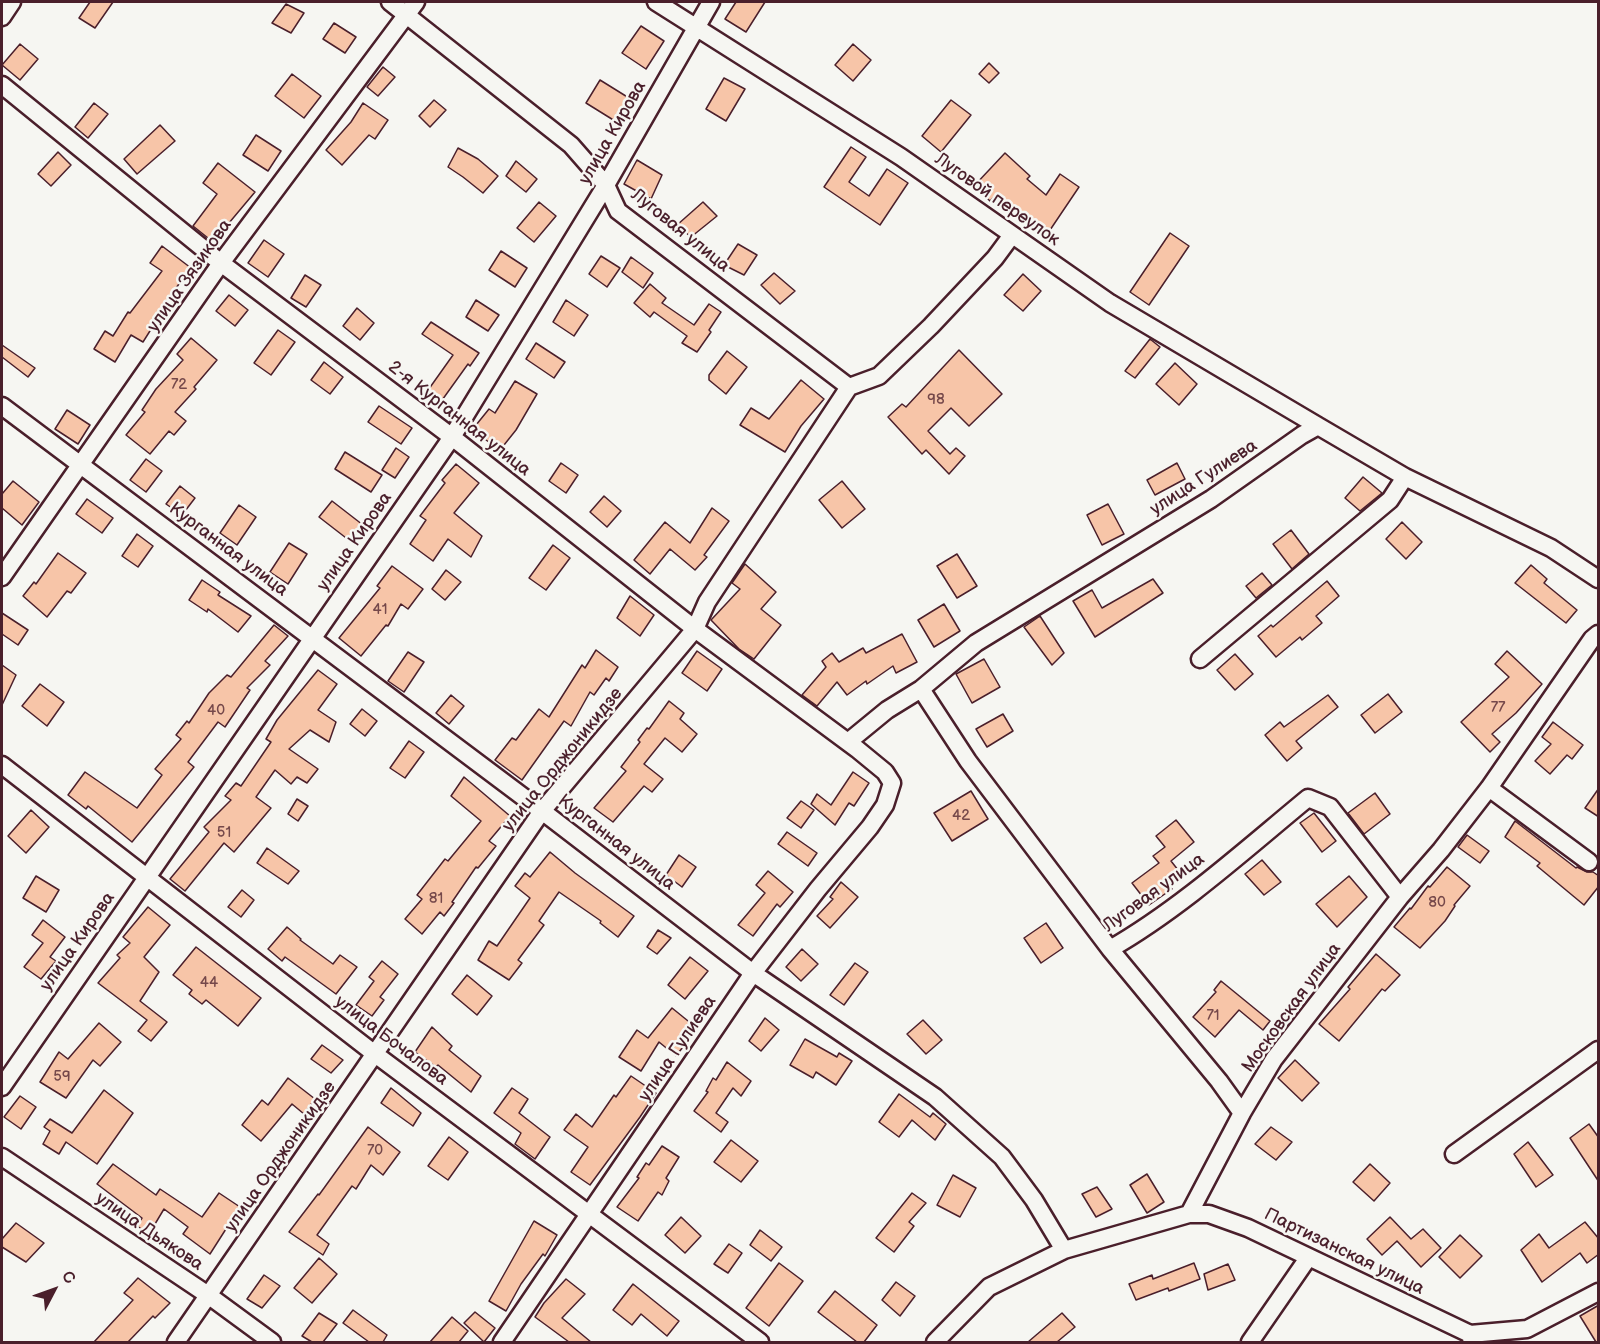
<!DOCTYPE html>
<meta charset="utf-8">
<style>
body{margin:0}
#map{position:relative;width:1600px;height:1344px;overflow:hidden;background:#f6f6f2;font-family:"Balsamiq Sans",sans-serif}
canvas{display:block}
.frame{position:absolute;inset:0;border:3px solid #4a1f2b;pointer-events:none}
.north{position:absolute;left:24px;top:1260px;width:60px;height:60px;-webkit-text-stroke:4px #f6f6f2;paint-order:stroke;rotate:49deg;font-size:16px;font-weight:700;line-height:24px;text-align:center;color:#4a1f2b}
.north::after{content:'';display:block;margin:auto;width:21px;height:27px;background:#4a1f2b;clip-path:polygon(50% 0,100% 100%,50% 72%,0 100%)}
</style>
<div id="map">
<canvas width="1600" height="1344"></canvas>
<div class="frame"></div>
<div class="north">С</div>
</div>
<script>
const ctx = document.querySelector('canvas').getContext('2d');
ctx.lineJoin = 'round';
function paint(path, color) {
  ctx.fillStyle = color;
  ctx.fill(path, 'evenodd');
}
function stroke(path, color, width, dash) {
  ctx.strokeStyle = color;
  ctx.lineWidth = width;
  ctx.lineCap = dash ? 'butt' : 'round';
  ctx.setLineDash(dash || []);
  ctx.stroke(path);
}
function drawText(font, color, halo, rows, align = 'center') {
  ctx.font = font + ' "Balsamiq Sans",sans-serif';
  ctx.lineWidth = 5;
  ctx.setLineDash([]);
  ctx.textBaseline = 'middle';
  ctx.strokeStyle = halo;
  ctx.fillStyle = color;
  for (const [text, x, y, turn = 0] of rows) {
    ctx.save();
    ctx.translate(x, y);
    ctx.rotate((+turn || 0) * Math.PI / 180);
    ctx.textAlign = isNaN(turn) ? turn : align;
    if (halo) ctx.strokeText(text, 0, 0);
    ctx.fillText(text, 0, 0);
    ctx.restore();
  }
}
const building = new Path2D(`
 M90,2H113L95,28L79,18Z
 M736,2H765L746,32L725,19Z
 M286,4L304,13L291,33L272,23Z
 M334,23L356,37L345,53L323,39Z
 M641,26L664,41L646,69L622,53Z
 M20,44L38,59L20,80L2,65Z
 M853,44L871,60L853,81L835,65Z
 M989,63L999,73L989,83L979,74Z
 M383,67L395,77L378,96L367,87Z
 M292,74L321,96L304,118L275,96Z
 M724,78L745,89L726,121L706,109Z
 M600,80L629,98L615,121L586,103Z
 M434,100L446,110L430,127L419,116Z
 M951,100L971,115L941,152L922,136Z
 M94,103L108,114L88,138L75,127Z
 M363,103L388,120L375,139L369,135L342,165L326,150L351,122Z
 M160,125L175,141L137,174L124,159Z
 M256,135L281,151L268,171L243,155Z
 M851,147L866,157L849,182L869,196L887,169L908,183L880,225L824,187Z
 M458,148L478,159L498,176L483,193L463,177L448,167Z
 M58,152L71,165L51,186L38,174Z
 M1005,153L1030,176L1027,179L1046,195L1060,174L1079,187L1048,233L1013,209L1010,212L994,197L990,201L974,186Z
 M637,160L662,175L651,199L624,184Z
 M516,161L537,179L526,192L506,176Z
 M218,163L255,192L213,242L193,226L217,194L203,183Z
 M539,202L556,216L534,242L517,228Z
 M703,202L717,216L691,237L677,225Z
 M1170,233L1189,246L1149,305L1130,292Z
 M264,240L284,254L268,277L248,263Z
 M738,244L757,255L744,275L724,265Z
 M162,246L191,268L170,296L174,299L161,316L160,315L143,342L131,335L115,362L94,349L105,331L113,336L128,312L130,313L162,271L150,263Z
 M501,251L527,268L515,287L489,270Z
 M601,256L620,268L607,287L589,274Z
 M631,257L653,273L643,288L622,272Z
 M774,273L795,291L780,304L761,285Z
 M1023,274L1041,291L1023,311L1004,295Z
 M305,275L321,285L306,307L291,298Z
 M650,284L666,298L662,303L694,325L709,304L721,312L709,330L711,332L697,352L682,343L687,336L654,312L650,317L634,303Z
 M229,295L248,310L235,326L216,311Z
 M476,300L499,315L488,331L466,317Z
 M566,300L588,315L574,336L553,322Z
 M357,308L374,323L360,340L343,326Z
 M431,322L479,353L470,366L468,364L440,403L426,393L453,355L422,334Z
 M278,330L295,342L271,375L254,363Z
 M191,338L217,360L194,387L196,389L175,412L186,421L174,435L169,431L150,454L126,435L145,412L142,410L156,389L183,360L177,354Z
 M1150,339L1160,347L1135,378L1125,371Z
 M536,343L565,362L554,378L526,359Z
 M2,345L35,368L28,377L2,357Z
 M959,350L1002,394L969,426L951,408L928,431L950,454L956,448L965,456L949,474L926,450L922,454L888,417L902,404L906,407Z
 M727,351L747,367L726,394L709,380V375Z
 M324,362L343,377L330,394L311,380Z
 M1175,363L1197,384L1179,405L1156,384Z
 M801,380L824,399L801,426L785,452L740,425L751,408L769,419Z
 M515,381L537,394L516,430L500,450L472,430L489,409L495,413Z
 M379,406L412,428L401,444L368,422Z
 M67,410L90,425L78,444L55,429Z
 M396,448L409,457L395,478L382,470Z
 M345,452L382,475L371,492L335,469Z
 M146,459L162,471L146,492L130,480Z
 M561,463L578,475L566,493L549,481Z
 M1177,463L1185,479L1155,495L1147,480Z
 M456,464L479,483L454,513L482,536L471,557L448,539L433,561L410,544L426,520L420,516L445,483L442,480Z
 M1363,477L1382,493L1360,511L1345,498Z
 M13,481L39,502L22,525L2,508V494Z
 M842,481L865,509L842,528L819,500Z
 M180,486L195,498L182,515L166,504Z
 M604,496L621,511L607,527L590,512Z
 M87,499L113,518L102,533L76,514Z
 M332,501L363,525L350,541L319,517Z
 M1108,504L1124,534L1102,545L1087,515Z
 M239,505L256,517L237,545L220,533Z
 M712,508L729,521L704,555L707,557L695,570L670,549L650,574L634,560L665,522L690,543Z
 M1402,522L1422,542L1406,559L1386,539Z
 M1291,530L1309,554L1292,569L1273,544Z
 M137,534L153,546L138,567L122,556Z
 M289,543L307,554L288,584L270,572Z
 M553,545L570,558L546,590L529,578Z
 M58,553L86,573L71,593L67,591L47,617L23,596L34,582L36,584Z
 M957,554L977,586L957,598L937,566Z
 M745,564L776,592L761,609L781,625L754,659L739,649L711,620L740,589L732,583Z
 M1531,565L1547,579L1544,583L1577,610L1566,623L1515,583Z
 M392,566L423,589L408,609L401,604L388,626L386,625L361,656L339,638L380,588L377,586Z
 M446,570L461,582L445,600L432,589Z
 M1262,573L1272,585L1256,598L1246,586Z
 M1153,579L1163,593L1095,637L1073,601L1092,590L1102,608Z
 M202,580L220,592L218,595L251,616L238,632L208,609L207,612L189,600Z
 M1327,581L1339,596L1316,616L1322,623L1302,640L1300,637L1276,657L1258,636L1271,625L1273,627Z
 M630,596L654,615L640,636L617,618Z
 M944,604L960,631L934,647L918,620Z
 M2,613L28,630L18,645L2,634Z
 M1040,616L1064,653L1052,665L1024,627Z
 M274,625L288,636L265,661L270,665L247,688L250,690L225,727L218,722L188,762L194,767L132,842L88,806L86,809L68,795L85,772L137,808L162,775L155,769L181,739L176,735L187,721L189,723L209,693L227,675L231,677Z
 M902,634L917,662L896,673L893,666L867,684L866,681L847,695L837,682L817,706L802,695L826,667L822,661L832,653L839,662L863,648L866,653Z
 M596,650L618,667L609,681L606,678L594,695L590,692L571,726L564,721L522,780L495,760L512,738L516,740L539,709L549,717L582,665L585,668Z
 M697,651L722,669L707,691L682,673Z
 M1507,651L1542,684L1516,713L1492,734L1500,742L1490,752L1461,722L1509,677L1495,664Z
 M408,652L424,662L404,692L388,681Z
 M1235,654L1253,674L1235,690L1217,670Z
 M984,659L1000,687L972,703L956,674Z
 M2,665L16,675L2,705Z
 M318,670L337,684L318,710L336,722L329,742L310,730L289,749L318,769L307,783L297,777L291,784L275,770L256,797L271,808L234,852L224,843L185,891L170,879L209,832L204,827L231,800L225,796L236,783L241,786L271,742L266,739L277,720Z
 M40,684L64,702L47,726L22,706Z
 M1388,694L1402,712L1375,733L1361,715Z
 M451,695L464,706L449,724L436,713Z
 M1328,695L1338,707L1296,741L1302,748L1287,761L1265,735L1280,722L1284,727Z
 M669,701L684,713L680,719L697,734L682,752L665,738L644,764L663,779L652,792L644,786L613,822L594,808L626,771L621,767L640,742L638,740L647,728L649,729Z
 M362,709L377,721L365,736L350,724Z
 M1003,714L1013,731L987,747L976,729Z
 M1553,722L1583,745L1572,759L1567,755L1550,774L1535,761L1551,744L1542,737Z
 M409,741L424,752L405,778L390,768Z
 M853,772L869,783L854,806L849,803L835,825L811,804L817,794L831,805Z
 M464,777L510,816L489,841L496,846L478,868L476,867L452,902L454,903L444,916L440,912L422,934L405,919L422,899L417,895L445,859L448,861L481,821L451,796Z
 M1599,788V817L1585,808Z
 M971,791L988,819L952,841L934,813Z
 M1375,793L1390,814L1364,834L1348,813Z
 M297,799L308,806L298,821L288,814Z
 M801,801L814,810L801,828L787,818Z
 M31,810L49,827L26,853L8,836Z
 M1314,813L1336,841L1322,852L1300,823Z
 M1176,820L1194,842L1171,861L1182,875L1169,885L1172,889L1149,905L1132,883L1159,863L1153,856L1165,847L1156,836Z
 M1515,821L1576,868L1577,867L1587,872H1593L1599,876V886L1584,905L1537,866L1540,863L1505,837Z
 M787,832L817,853L808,866L778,844Z
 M1467,835L1489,851L1480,863L1458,847Z
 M267,848L299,871L288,884L257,863Z
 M550,852L575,873L634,916L618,937L600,923L601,921L559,892L539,921L544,925L518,960L522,963L509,980L478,960L489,941L497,946L530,898L515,886L525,873L530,877Z
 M679,855L696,867L682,887L666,875Z
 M1262,860L1281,882L1264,895L1245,874Z
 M1447,867L1470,886L1454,905L1455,906L1445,921L1420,948L1394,927L1410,908L1411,909L1428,886L1430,887Z
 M768,871L793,892L780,907L777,904L753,936L738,925L765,893L756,885Z
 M36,876L59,890L46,912L23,898Z
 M1349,876L1367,897L1337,927L1316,904Z
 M841,882L858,897L830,928L817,916L833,899L830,897Z
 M242,890L254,900L241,917L228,907Z
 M148,907L170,925L144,957L159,972L140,1001L167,1022L151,1041L138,1031L147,1020L98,983L120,958L117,955L130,943L123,937Z
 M43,920L65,937L50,957L56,961L41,979L24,967L43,943L32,935Z
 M1046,923L1063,948L1041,963L1024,938Z
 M287,927L301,939L300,940L333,964L340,955L357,967L336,994L285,957L282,961L268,949Z
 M658,930L671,938L657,954L647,947Z
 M196,947L261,998L238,1026L206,1000L202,1004L189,994L192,990L173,975Z
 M802,949L818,964L801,981L786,967Z
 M1376,954L1400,975L1385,991L1382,989L1339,1041L1319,1024L1350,989L1348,987Z
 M690,957L708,971L685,999L668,985Z
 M382,961L398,974L380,997L384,1000L372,1016L356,1005L374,981L369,977Z
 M855,963L868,972L844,1005L830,995Z
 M467,975L492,996L477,1015L452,994Z
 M1221,981L1270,1021L1263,1030L1239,1010L1215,1037L1193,1017L1216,992L1214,990Z
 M672,1008L693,1025L683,1040L686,1043L676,1056L659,1042L641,1071L619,1057L637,1030L648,1038Z
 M765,1018L779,1030L761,1051L749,1041Z
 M923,1020L942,1040L926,1054L907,1034Z
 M99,1023L121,1042L100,1066L93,1060L66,1098L40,1082L59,1052L68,1059Z
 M432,1027L452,1046L449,1050L481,1076L471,1092L438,1065L436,1067L415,1052Z
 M805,1039L837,1057L839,1053L852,1061L836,1085L816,1072L813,1078L790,1065Z
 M322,1045L343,1060L331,1073L311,1059Z
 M1295,1060L1319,1083L1302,1101L1278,1078Z
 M727,1062L751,1081L741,1096L733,1088L716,1113L728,1122L721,1132L694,1111L708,1092L706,1091L713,1078L716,1080Z
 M631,1076L656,1093L640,1117L590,1185L571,1172L588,1147L564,1130L576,1114L592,1127L614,1095L616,1097Z
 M288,1078L315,1099L304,1114L292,1104L261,1141L242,1125L262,1100L268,1105Z
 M391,1088L421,1113L413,1126L381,1103Z
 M512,1088L528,1099L519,1113L550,1137L535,1159L515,1144L521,1133L494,1113Z
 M104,1090L133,1113L97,1164L66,1142L59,1154L43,1144L50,1131L44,1127L50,1119L72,1133Z
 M899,1094L930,1117L933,1113L946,1124L935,1140L912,1120L899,1137L879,1122Z
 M20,1096L36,1107L21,1129L4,1117Z
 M1589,1124L1599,1138V1182L1570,1138Z
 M368,1127L400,1152L383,1175L371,1165L356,1189L352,1186L317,1235L329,1244L323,1255L289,1232L318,1194L319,1195Z
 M1271,1127L1292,1142L1276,1160L1255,1144Z
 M449,1137L468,1152L448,1180L428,1166Z
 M731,1140L758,1161L741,1182L714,1162Z
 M1528,1142L1553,1175L1536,1187L1514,1154Z
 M662,1146L679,1157L666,1178L669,1181L662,1195L658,1192L638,1221L617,1207L639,1178L637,1177L646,1163L649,1165Z
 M113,1164L156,1195L160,1189L202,1217L219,1193L240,1207L210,1254L183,1234L188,1227L164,1209L149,1234L137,1226L142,1218L97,1184Z
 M1370,1164L1390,1183L1374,1201L1353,1182Z
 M1147,1174L1164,1202L1147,1213L1130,1185Z
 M953,1175L976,1188L960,1217L937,1205Z
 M1097,1187L1112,1209L1096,1217L1082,1194Z
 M912,1193L926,1203L909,1222L914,1226L894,1252L876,1238Z
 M681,1217L701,1236L685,1253L665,1235Z
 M1390,1217L1411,1239L1423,1229L1441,1248L1421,1267L1397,1241L1382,1255L1367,1239Z
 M534,1221L557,1235L545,1256L543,1254L521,1284L506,1311L489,1301Z
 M1585,1222L1599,1239V1254L1587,1263L1580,1253L1542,1282L1521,1250L1539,1234L1549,1248Z
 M16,1223L44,1243L26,1262L2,1247V1239Z
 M760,1230L782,1247L771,1261L750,1245Z
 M1460,1235L1482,1256L1460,1278L1439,1257Z
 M729,1244L742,1253L728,1273L714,1264Z
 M319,1258L337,1274L312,1303L294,1288Z
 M779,1263L803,1281L769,1326L746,1308Z
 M1194,1263L1200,1279L1169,1291L1168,1288L1136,1300L1129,1284L1152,1275L1153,1279Z
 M1228,1264L1235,1280L1208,1290L1204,1274Z
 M264,1275L280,1286L262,1308L247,1299Z
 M138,1278L170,1303L155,1318L153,1316L128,1342H94L133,1300L124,1293Z
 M566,1279L585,1294L562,1318L591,1342H569L535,1317L544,1303Z
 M896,1282L915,1296L900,1316L882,1300Z
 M633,1284L679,1321L667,1336L641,1314L632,1325L613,1310Z
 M835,1291L877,1325L864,1342H857L818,1312Z
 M1599,1305V1342H1596L1580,1316Z
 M353,1310L387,1335L383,1342H369L343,1323Z
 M475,1312L495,1328L484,1342L464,1323Z
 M319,1313L337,1324L323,1342H312L302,1336Z
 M1062,1313L1075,1327L1057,1342H1028Z
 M452,1317L468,1331L459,1342H430Z`);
paint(building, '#f7c5a8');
stroke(building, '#4a1f2b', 1.5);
const minor = new Path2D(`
 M390,2L571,145L606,185L618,211L849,387
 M656,2L901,157L1110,303L1318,426
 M2,17L12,2
 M2,85L221,263L452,437L695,629L857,749L885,772L892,783L885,805L870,827L818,889L753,973L502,1342
 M2,406L542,811L753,973L935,1097L1002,1157L1034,1200L1064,1250
 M2,577L221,263L416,2
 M1200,659L1390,500L1405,477
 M921,689L968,761L1110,949L1219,1081L1242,1113
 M848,742L887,710L921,689L976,643L1211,499L1302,435L1318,426L1405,477L1551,548L1598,579
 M2,765L375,1054L760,1342
 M1489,788L1589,862
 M1110,949C1180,909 1246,849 1308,798L1330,807L1400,897
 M2,1087L452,437L606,185L711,2
 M1454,1154L1598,1050
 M2,1157L208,1295L272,1342
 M1189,1214L1242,1113L1274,1059L1400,897L1441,850L1489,788L1592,639L1598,634
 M1470,1334L1527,1329L1598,1292
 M176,1342L542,811L695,629L707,602L849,387L879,376L931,326L995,258L1012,235
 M935,1342L989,1287L1064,1250L1189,1214H1209L1248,1228L1470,1334L1472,1342
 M1250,1342L1308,1258`);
stroke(minor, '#4a1f2b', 21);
stroke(minor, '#f6f6f2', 16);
drawText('15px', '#75484a', null, [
 ["72",179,385],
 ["98",936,400],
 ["41",380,610],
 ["77",1498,708],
 ["40",216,711],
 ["42",961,816],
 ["51",224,833],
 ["81",436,899],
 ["80",1437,903],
 ["44",209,983],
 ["71",1213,1016],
 ["59",62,1077],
 ["70",375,1151]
]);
drawText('18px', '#4a1f2b', '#f6f6f2', [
 ["улица Кирова",613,133,-60],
 ["Луговой переулок",997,200,35],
 ["Луговая улица",680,231,39],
 ["улица Зязикова",190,276,-55],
 ["2-я Курганная улица",459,419,38],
 ["улица Гулиева",1204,478,-33],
 ["улица Кирова",355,542,-55],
 ["Курганная улица",228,550,37],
 ["улица Орджоникидзе",563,760,-51],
 ["Курганная улица",616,843,38],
 ["Луговая улица",1154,893,-36],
 ["улица Кирова",78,942,-55],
 ["Московская улица",1292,1008,-54],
 ["улица Бочалова",391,1041,37],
 ["улица Гулиева",678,1049,-56],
 ["улица Орджоникидзе",281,1157,-55],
 ["улица Дьякова",149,1232,34],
 ["Партизанская улица",1344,1252,26]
]);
</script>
